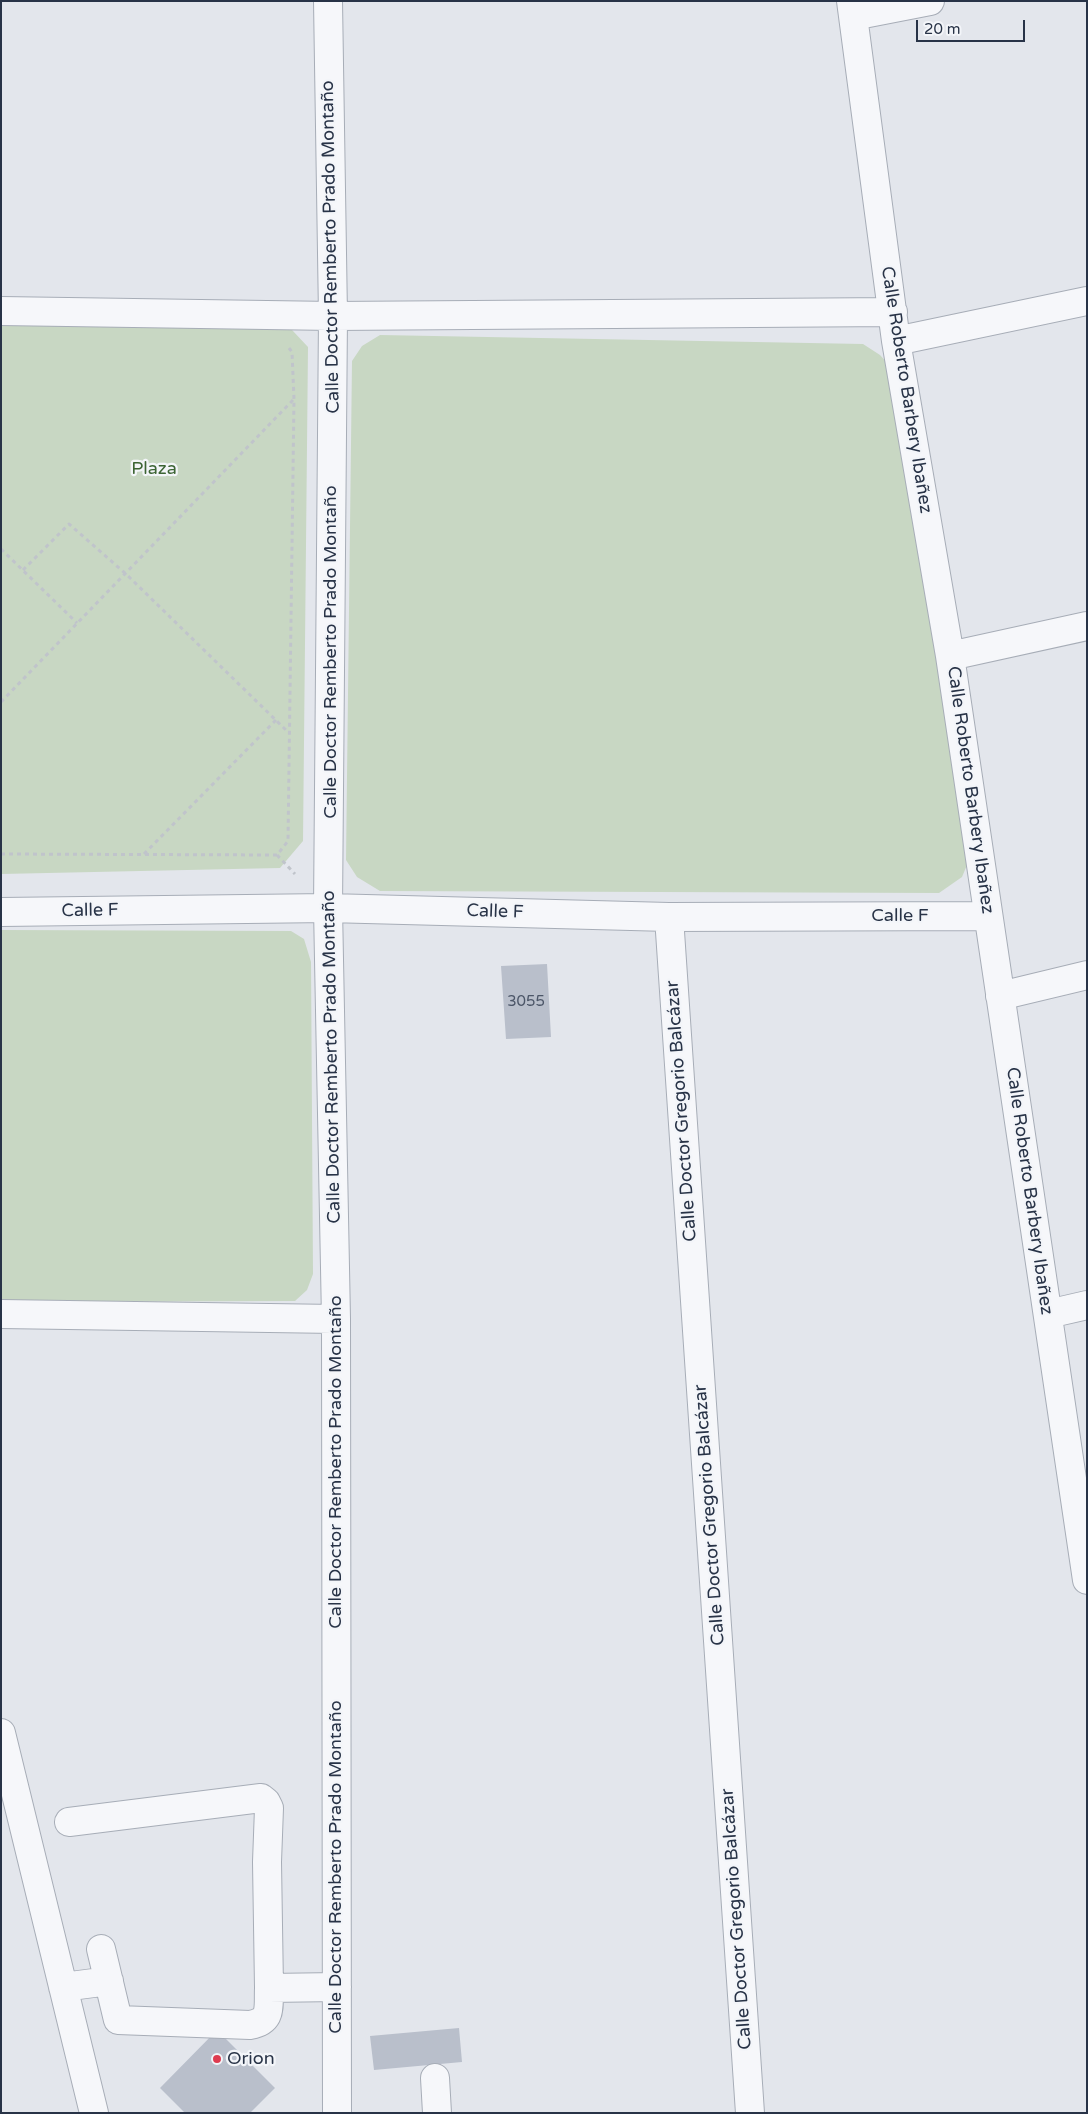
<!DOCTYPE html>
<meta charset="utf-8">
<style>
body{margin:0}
#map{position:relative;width:1088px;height:2114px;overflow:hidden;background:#e3e6ec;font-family:"Varela Round",sans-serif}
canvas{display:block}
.frame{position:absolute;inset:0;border:2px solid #283347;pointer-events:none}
.scale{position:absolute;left:916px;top:20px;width:109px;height:22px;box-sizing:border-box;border:2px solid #283347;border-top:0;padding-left:6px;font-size:15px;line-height:18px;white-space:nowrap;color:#283347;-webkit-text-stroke:4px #f3f5f9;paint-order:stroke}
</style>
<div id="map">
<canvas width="1088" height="2114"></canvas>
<div class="frame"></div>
<div class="scale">20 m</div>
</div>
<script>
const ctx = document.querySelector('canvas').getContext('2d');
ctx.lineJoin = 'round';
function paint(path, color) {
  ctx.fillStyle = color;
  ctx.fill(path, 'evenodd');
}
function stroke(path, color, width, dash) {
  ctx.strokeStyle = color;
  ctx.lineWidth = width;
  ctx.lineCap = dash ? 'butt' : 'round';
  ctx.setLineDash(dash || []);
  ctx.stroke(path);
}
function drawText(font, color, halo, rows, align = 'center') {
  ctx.font = font + ' "Varela Round",sans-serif';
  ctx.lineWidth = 4.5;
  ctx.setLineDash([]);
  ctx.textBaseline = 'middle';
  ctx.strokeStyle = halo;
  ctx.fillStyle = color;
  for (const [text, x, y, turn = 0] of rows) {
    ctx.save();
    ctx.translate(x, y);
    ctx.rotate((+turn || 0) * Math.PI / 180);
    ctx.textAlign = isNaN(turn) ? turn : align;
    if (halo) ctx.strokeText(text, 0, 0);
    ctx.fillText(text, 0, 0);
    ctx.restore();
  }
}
paint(new Path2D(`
 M277,314L308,347L303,841L280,868L1,874V318Z
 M380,335L863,344L880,355L890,366L972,853L962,877L939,893L380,891L357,877L346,860L352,361L362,346Z
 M1,930L291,931L304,939L311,962L313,1274L307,1290L295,1301L1,1302Z`), '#c8d7c3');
paint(new Path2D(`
 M547,964L551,1037L506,1039L501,966Z
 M459,2028L462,2062L374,2070L370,2036Z
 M217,2030L275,2088L250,2113H185L160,2088Z`), '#b9bfcb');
const minor = new Path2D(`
 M328,1L333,316L328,908L336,1319L337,2113
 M851,1L896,341L950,656L1087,1580
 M853,16L930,1
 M1,311L333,316L893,312
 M896,341L1087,301
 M950,656L1087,626
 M1,912L328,908L669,917L988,916
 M669,917L750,2113
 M1000,996L1087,975
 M1,1314L336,1319
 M1048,1314L1087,1305
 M1,1733L94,2113
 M69,1822L261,1798L266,1802L269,1808L267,1862L269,1988
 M101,1949L118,2020L250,2025C273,2021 268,2007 269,1988L337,1987
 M63,1987L109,1981
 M435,2078L437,2113`);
stroke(minor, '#a7adb7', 30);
stroke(new Path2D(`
 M1,549L77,623
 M23,570L69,524L126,574L288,732
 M1,702L293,400
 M1,854L277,855L288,841L294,399L292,352L289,348
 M144,854L276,720
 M277,855L295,874`), '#c0c4cb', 3, [4, 4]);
stroke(minor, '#f6f7fa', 28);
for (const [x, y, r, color] of [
 [217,2059,5,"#de3b50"]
]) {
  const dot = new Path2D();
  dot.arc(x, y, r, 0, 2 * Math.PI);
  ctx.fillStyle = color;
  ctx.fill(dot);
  stroke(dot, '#f3f5f9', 2);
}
drawText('15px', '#4c5668', null, [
 ["3055",526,1002]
]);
drawText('18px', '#283347', '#f3f5f9', [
 ["Calle Doctor Remberto Prado Montaño",331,247,-91],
 ["Calle Roberto Barbery Ibañez",906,390,81],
 ["Calle Doctor Remberto Prado Montaño",331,652,-90],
 ["Calle Roberto Barbery Ibañez",970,790,82],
 ["Calle F",90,911,-1],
 ["Calle F",495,912,2],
 ["Calle F",900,916],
 ["Calle Doctor Remberto Prado Montaño",332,1057,-91],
 ["Calle Doctor Gregorio Balcázar",682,1111,-94],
 ["Calle Roberto Barbery Ibañez",1029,1191,82],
 ["Calle Doctor Remberto Prado Montaño",336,1462,-90],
 ["Calle Doctor Gregorio Balcázar",710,1515,-94],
 ["Calle Doctor Remberto Prado Montaño",336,1867,-90],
 ["Calle Doctor Gregorio Balcázar",737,1919,-94]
]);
drawText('18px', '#3c6434', '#f3f5f9', [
 ["Plaza",154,469]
]);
drawText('18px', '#283347', '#f3f5f9', [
 ["Orion",227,2059]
], 'left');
</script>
